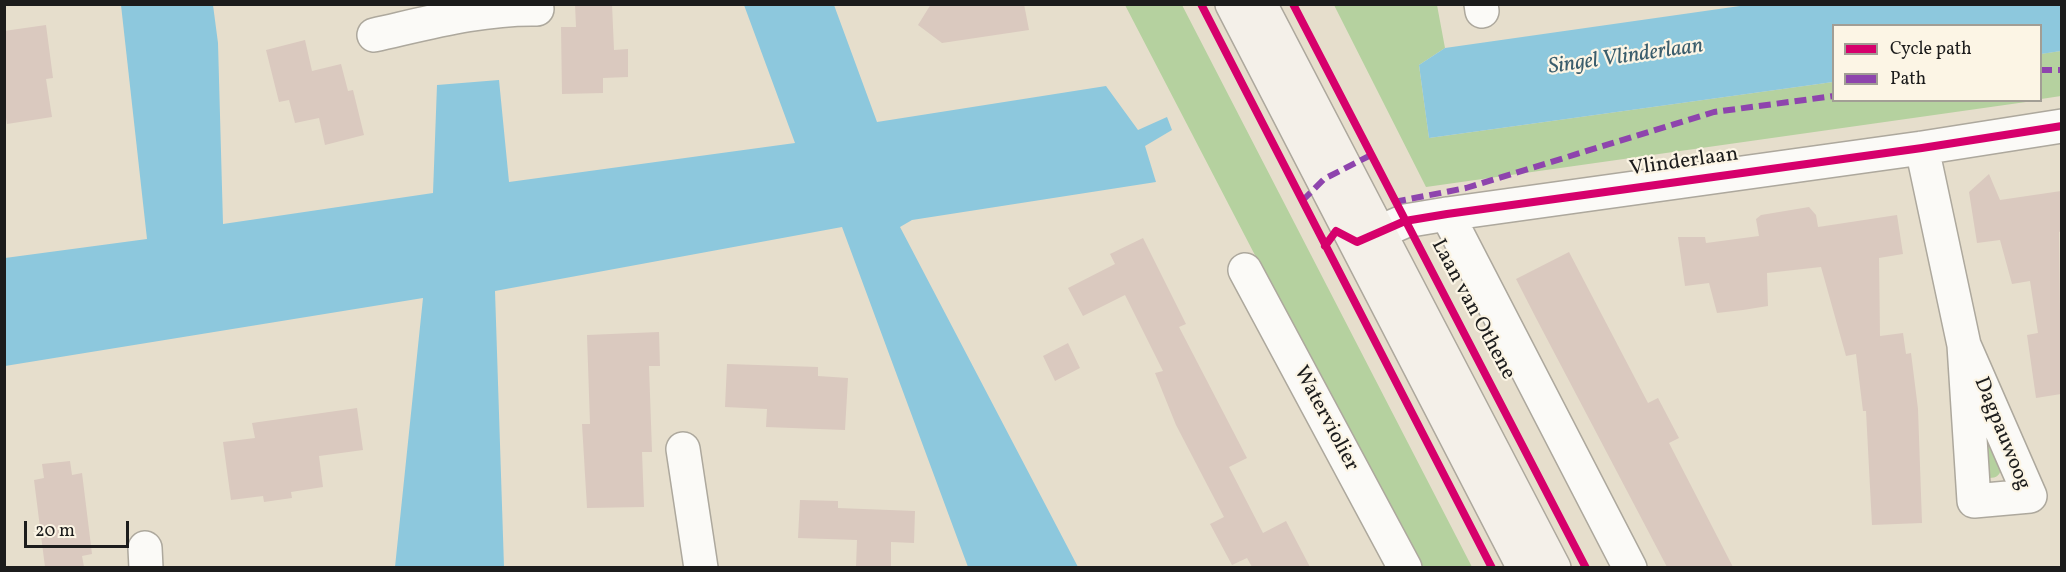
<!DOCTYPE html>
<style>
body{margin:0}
#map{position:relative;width:2066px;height:572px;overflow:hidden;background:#e6decc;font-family:Vollkorn,serif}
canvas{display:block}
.frame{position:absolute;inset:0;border:6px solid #1c1c1c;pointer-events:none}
.legend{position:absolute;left:1832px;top:24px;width:210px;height:78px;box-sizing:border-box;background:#fcf5e5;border:2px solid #a29e95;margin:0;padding:8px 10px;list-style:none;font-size:18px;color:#1c1c1c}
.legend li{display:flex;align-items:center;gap:12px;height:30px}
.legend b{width:30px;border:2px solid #a29e95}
.scale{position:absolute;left:24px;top:521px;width:105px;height:27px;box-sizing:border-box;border:3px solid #1c1c1c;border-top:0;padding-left:8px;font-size:18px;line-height:21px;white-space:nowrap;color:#1c1c1c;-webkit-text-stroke:4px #fcf5e5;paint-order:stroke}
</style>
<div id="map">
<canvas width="2066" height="572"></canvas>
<div class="frame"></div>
<ul class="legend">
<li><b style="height:8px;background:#d6006c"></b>Cycle path</li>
<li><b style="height:8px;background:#8e44ad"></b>Path</li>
</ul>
<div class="scale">20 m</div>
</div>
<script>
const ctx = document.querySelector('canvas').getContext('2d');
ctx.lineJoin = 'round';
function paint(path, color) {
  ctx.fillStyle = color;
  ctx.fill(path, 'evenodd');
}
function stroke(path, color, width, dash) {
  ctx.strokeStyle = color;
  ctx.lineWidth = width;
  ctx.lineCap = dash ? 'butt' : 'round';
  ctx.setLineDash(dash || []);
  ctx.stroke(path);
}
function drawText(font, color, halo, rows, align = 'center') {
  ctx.font = font + ' Vollkorn,serif';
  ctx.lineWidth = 4.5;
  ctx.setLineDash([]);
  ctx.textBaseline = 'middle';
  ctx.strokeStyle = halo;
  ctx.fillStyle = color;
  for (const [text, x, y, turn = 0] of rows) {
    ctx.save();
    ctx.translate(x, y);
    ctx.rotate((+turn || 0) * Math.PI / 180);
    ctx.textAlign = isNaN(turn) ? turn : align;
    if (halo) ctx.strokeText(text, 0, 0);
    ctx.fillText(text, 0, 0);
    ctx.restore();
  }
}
paint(new Path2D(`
 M1125,5H1182L1472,567H1417Z
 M1334,5H1437L1445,48L1419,65L1429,138L1833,82L1834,100L2033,101L1426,187Z
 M2061,51V96L2041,99L2040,54Z
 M1974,394L2002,467C2000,475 1997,478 1989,478Z`), '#b5d19f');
paint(new Path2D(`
 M1754,4L2061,5V51L2041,54L2040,26H1834L1833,82L1429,138L1419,65L1445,48Z
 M121,5H213L218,43L223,224L433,193L437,85L499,80L509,182L795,143L744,5H834L877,122L1106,86L1138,130L1167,117L1172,130L1145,146L1156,182L912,220L900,227L1078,567H968L842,227L495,291L504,567H395L423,298L5,366V258L147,239Z`), '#8dc8dd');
paint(new Path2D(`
 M575,4H612L614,50L628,49V77L603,78V93L562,94L561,27H576Z
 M931,4H1024L1029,30L942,43L918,25Z
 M46,25L53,78L46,79L52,117L7,124L4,105V31Z
 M305,40L312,71L341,64L348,91L353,90L364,135L325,145L319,118L295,123L289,100L279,102L266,50Z
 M1989,174L2000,200L2061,191V231L2059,232L2061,394L2036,398L2027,335L2038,333L2030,281L2012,284L2000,240L1977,243L1969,192Z
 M1809,207L1816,215L1818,227L1897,215L1903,254L1879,258L1880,336L1903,333L1906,354L1911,353L1918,409L1922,523L1872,525L1866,411H1863L1856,354L1846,356L1821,267L1767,273L1768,306L1743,310L1717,313L1709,283L1685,286L1678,237H1705L1706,243L1759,236L1756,219L1761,215Z
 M1143,238L1186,324L1179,327L1247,458L1229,467L1263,533L1286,521L1310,567H1252L1247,558L1232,565L1210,524L1224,517L1176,425L1155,373L1163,371L1125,295L1083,316L1068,288L1115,264L1110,254Z
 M1569,252L1648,403L1658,398L1679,438L1669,443L1733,567H1667L1536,318L1516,279Z
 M659,332L660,366H649L652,452H642L644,507L587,508L582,424H590L587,335Z
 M1068,343L1080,368L1055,381L1043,356Z
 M727,364L818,367V376L848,378L845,430L766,427L767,409L725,407Z
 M357,408L363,450L319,456L323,487L291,492L292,498L264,502L263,496L231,500L223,442L255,438L252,423Z
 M70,461L72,475L82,473L92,554L82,556L84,567H45L34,480L44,478L42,464Z
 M800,500L838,501V508L915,511L914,543L891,542V567H856L857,540L798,538Z`), '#dac9bf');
const street = new Path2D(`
 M1481,4L1482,11
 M374,35C428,23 481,8 537,9
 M1922,148L1964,345L1974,501L2030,496L1964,345
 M1447,214L1630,568
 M1357,242L1405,221L1447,214L1922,148L2062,126
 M1245,270L1405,568
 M683,449L701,568
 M145,548L146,568`);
const secondary = new Path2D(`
 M1232,4L1524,568
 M1260,4L1554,568`);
stroke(street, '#ada89d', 36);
stroke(secondary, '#ada89d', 36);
stroke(street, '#fbfaf7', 33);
stroke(secondary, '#f4f0e9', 33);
stroke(new Path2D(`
 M2040,70H2062
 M1302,201L1324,179L1373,154
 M1394,202L1466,188L1714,112L1834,96`), '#8e44ad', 6, [12, 6]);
stroke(new Path2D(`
 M1201,4L1492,568
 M1293,4L1586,568
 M1325,246L1336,231L1357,242L1405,221L1447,214L1922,148L2062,126`), '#d6006c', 8);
drawText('21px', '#1c1c1c', '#fcf5e5', [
 ["Vlinderlaan",1684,163,-8],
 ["Laan van Othene",1472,310,62],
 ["Waterviolier",1325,419,62],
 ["Dagpauwoog",2001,434,68]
]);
drawText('italic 22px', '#3a5d6c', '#fcf5e5', [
 ["Singel Vlinderlaan",1626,58,-8]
]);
</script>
